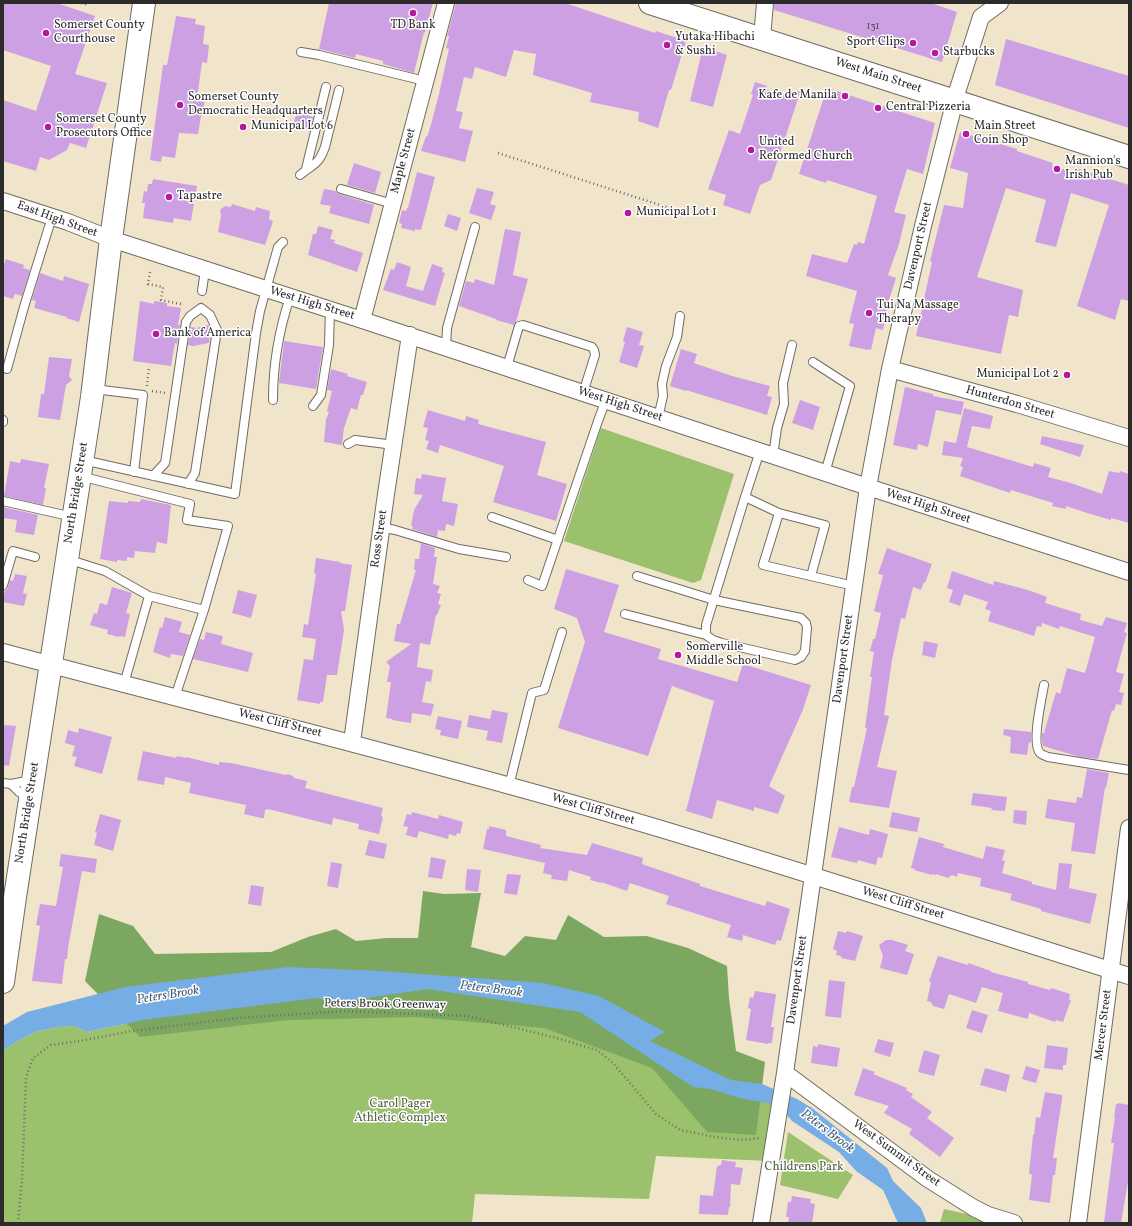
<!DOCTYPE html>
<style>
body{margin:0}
#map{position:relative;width:1132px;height:1226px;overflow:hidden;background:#f0e5ca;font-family:Vollkorn,serif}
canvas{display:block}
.frame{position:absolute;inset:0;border:4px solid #2b2b2b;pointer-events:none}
</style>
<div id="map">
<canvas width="1132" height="1226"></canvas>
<div class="frame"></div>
</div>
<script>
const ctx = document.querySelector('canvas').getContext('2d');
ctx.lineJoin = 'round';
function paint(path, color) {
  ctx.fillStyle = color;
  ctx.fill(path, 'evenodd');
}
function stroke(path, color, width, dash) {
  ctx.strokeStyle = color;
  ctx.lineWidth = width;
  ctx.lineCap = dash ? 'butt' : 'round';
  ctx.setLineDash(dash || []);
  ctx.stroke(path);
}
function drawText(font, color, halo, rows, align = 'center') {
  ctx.font = font + ' Vollkorn,serif';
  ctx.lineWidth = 3;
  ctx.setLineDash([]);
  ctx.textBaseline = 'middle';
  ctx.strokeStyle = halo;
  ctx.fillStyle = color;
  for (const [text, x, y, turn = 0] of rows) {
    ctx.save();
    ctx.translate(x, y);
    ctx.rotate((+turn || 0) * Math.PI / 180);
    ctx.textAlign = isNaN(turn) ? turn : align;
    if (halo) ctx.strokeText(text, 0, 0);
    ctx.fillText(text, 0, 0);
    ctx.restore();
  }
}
paint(new Path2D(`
 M601,428L734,474L701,580L693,583L564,541Z
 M428,989L778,1105L769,1161L656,1156L649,1199L475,1194L472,1223H3V1051L16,1042L35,1032L58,1027L75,1026L87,1032L143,1020Z
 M788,1132L853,1175L838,1199L780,1185Z
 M944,1209L1007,1223H940Z`), '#9bc16c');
paint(new Path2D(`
 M423,891L444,894L481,893L471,947L505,956L525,936L556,940L568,915L604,937L647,936L688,948L727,966L729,998L736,1051L765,1062L756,1135L707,1132L652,1068L544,1028L415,1017L288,1020L140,1037L85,981L99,914L133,926L155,954L271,952L308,937L336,929L356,941L387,938H418Z`), '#7ca760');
paint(new Path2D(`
 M288,967L380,971L543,983L599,996L665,1032L650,1041L731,1080L762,1084L797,1099L812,1108L887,1168L893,1181L921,1208L927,1223H898L883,1190L856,1171L839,1152L792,1121L778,1105L739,1098L711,1089L693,1087L580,1012L428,989L339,1002L316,998L143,1020L87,1032L75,1026L58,1027L35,1032L16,1042L3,1051V1026L27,1012L125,987Z`), '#76ade5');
paint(new Path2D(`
 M3,3H57L95,16L75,74L107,83L86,148L70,143L67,150L49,160L40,157L36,171L3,161V100L36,111L51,66L3,50Z
 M329,3H433L425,33L424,32L414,73L383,64V61L356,54L355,58L319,49Z
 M456,3H565L655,33L656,31L686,41L671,90H669L658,128L638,121L639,112L590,102L592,93L533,75L536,54L514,50L506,77L475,67L472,79L464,77L456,111L463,112L459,128L473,131L465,162L421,151L426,136L427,137L430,128L439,94L449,49L446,48L449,36H447Z
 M774,3H931L957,12L942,62L774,10Z
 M176,16L196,19L195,24L205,26L203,44L209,45L207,63L202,62L197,99L205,100L202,116H201L198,134L179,133L175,158L162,156L161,162L150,160L163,65H167Z
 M1006,39L1129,76V128L995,85Z
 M703,47L727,55L713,107L690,101Z
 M755,82L767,86L766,89L789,97L801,90L771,180L760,185L750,214L723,205L726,195L708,189L729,130L740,134L753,95L751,94Z
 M827,88L935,123L923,174L907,169L894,212L906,215L899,244L888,275L896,278L889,300L883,330L876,328L871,350L868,349V350L849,346L854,324L849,323L857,291L806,276L812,254L847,263L854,244L857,245L858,242L864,244L877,196L827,180L826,183L799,174Z
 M297,112L313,117L310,130L293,125Z
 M960,132L1017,149V151L1053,163L1052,166L1078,173L1079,169L1129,185V301L1121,299L1115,320L1077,306L1109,205L1071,193L1056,247L1035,242L1046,200L1006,188L977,277L1023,290L1018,317L1009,315L1001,354L916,336L932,262L930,261L944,205L963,208L968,173L950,168Z
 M354,163L381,172L375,193L347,185Z
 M417,172L435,177L421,230L415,229V231L401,228L402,224L399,223L402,210L406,211L407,208H408Z
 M153,179L197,186L191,221L174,218L173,223L143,218L145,203H142L144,191L147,192L148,184H152Z
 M477,188L494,192L490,204L496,206L491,220L469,213Z
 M324,189L336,191L339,194L374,205L369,224L329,213L331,206L320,204Z
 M232,204L255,211L256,207L270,211L269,219L273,221L265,245L218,232L221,216L220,210L225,206L231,207Z
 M448,214L461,218L457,231L444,226Z
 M318,226L333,230L330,239L335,240L334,243L363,253L357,272L308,255L313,234H316Z
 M505,229L521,232L513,275L528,279L516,322L514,325L496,320V319L459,306L466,281L474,283L475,279L494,285Z
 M6,259L24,265L23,268L30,270L22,296L15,294L13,299L3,296V268Z
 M397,262L411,267L406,286L423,291L432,264L443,268L442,272L445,273L435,306L383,290L391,269L394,270Z
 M40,273L63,281L64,276L89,284L79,322L66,318L67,317L34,308L36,301L32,300Z
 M140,301L154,304V301L161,302L167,303V306L181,308L178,325H180L177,344L175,343L171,366L133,361Z
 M209,325L211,330L209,343L193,346L188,345L191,327L196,328Z
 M627,327L643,332L639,345L644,346L637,368L619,362L625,342L623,341Z
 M284,341L323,347L316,389L279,383Z
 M681,349L697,354L694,363L732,376L770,386L767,396L772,397L767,415L686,390V391L670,386Z
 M49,357L72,359L69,376L72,380L66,385L60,420L38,417L41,394H44Z
 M331,369L348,374L347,376L367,382L363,395H361L357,410L351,408L344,428L342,445L324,442L326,420L329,412L327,411L332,391L327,390Z
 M905,387L933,394V396L964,402L961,415L936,410L928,447L918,444L917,450L893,445Z
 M800,400L820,407L813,430L792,423Z
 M964,408L993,416L990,429L972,426L967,447L1033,467L1034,463L1051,468L1048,477L1071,483L1102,494L1109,471L1119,473L1120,471L1129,474V523L1111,518V520L1087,513L1066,506V509L1052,506L1053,503L1011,490L1010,493L960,476L963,467L960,466L963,458L942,455L944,441L956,443Z
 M428,410L465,421L466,416L479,420L478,424L546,442L537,475L567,484L556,521L493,502L504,466L440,445L438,453L426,449L429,441L425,440L428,428L423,427Z
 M1042,436L1084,445L1080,457L1040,444Z
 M21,459L49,464L44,488H46L43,505L4,496L10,461L20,463Z
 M422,474L446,478L442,501L458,504L454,526L446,524L445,531L438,530L437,537L412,529L413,526H411L414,510L423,495L414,494L416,478L421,479Z
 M141,499L171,505L167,544L157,542L155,553L135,551L134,558L127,557V561L117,560V562L100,559L109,501L128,503V501L140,502Z
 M3,507L38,515L34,535L15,532L17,520L3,518Z
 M421,543L435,548L434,557H437L433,584L440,586L437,593L441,594L438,604L441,605L437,615H436L430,645L420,643L417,667L433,670L431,682L426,681L422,702L434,704L431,716L412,713L411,723L392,720V719L386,718L391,682H387L390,666L386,662L411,644L394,641L397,624H400L416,570H414L415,559H419Z
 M887,548L932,564L925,583L924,582L921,590L913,587L905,619L901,618L892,660L884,715L889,716L877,767L897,771L889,808L849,802L852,787H854L867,728H865L872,677H870L874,652L870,651L873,639H875L881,613L874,611L883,575L878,574Z
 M316,558L340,562V563L352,565L345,611H341L344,630L337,675H327L323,702H320V704L297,700L304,659L313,660L316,639L302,637L304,624L308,625L316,574L314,573Z
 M566,569L619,585L604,632L661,649L658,659L737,682L743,664L811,685L802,712L769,786L785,796L778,814L754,807V811L717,800L712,819L686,811L714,701L672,686L648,756L558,728L585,642L577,618L554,609Z
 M952,571L993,585L994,581L1028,590L1047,597L1045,603L1081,614L1080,620L1102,626L1106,617L1127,623L1124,632L1127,633L1116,672L1124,674L1119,692L1124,693L1121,705L1116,704L1114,711L1112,710L1098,759L1080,757L1043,746L1042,740V733H1044L1056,692L1060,694L1067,668L1085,673L1095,637L1060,626L1059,629L1042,623L1041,627L1037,626L1034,636L988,621L991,611L985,609L988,602L964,594L960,606L949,602L953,590L947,588Z
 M15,574L27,576L23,593L27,594L24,606L3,602L5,590H7L10,580L13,581Z
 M112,587L132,593L126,613L130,614L125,637L119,636V637L107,634L108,630L90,625L94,613L97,614L100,603L107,605Z
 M238,590L257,595L251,618L232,613Z
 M165,617L182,622L179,632L190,635L183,656L171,654L170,658L153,652L160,627L162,628Z
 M206,632L223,636L221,644L253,653L248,672L193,659L200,639L204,640Z
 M924,641L938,644L935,658L922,655Z
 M492,710L508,713L502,743L486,740L488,731L467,727L469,715L490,719Z
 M438,716L462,721L458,739L440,735L441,730L435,729Z
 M5,725L16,726L9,766L3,765V726H4Z
 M79,728L112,737L102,774L74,766L77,757L72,756L75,746L65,743L68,730L78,733Z
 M1004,729L1031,732V743L1029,742L1027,755L1010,753L1011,737L1003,735Z
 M143,751L176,758L177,756L186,758V757L219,765V762L231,763L286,775L288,774L293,776L294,778L307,781L305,788L383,808L381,816L383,817L379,834L358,829L359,824L333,818L332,825L268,809L265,810L264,818H261L244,814L246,805L189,793L191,783L165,777L164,785L137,780Z
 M1087,769L1109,773L1106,788L1105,787L1095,854L1071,851L1075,823L1045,818L1048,799L1076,803L1077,797L1082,798Z
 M973,793L1007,797L1005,811L991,810L992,808L971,805Z
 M1014,810L1027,811L1026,825L1013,823Z
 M412,812L438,819L439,815L463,822L460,834L457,833L456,836L449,834L448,839L419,831L417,838L406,835L408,827L403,826L407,814L411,815Z
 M892,812L920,818L917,832L889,827Z
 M100,814L121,820L113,851L94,845L97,833L95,832Z
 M489,826L506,830V836L541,845L540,848L587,855L592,843L643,858L642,864L700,884V886L765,906L767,901L790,909L781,941L777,940L775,945L743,935L742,941L727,937L731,925L666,904L669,896L630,883L627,891L601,882V883L590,880L591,877L569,870L567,881L551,879L552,875L543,873L545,863L483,849L487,829H489Z
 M839,827L869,835L870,829L888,834L882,858L878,857L876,865L858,860L857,863L831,857Z
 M919,837L944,844L943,847L983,859L986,846L1005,850L1002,860L1005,861L1002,873L1032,882V884L1056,890L1059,863L1072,864L1069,888L1097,894L1090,924L1041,911V909L1010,900L1012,894L980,886L981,878L958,873L957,877L952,875L948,878L936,874V875L932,874V875L914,870L915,869L911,868Z
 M369,840L387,844L384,859L365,855Z
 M61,854L97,859L95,873L82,871L68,948L67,959H65L62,984L32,981L40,926L36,925L40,904L56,906L63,867L59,866Z
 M431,857L446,860L442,879L428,877Z
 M331,862L342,864L338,888L327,886Z
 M467,869L481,870L478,892L465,890Z
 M507,874L521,875L517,895L504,893Z
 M251,885L264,887L261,906L248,904Z
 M838,931L846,933L847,931L863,936L855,961L841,958V956L836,955L837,951L833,949Z
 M886,940H892L908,945L905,951L914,954L907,975L880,968L883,956L879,945Z
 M938,956L968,965V963L991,971V972L1028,982V984L1050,990L1051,988L1070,994L1069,1000H1071L1063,1022L1056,1020L1055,1022L1029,1013L1028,1019L998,1011L1003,993L982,987L976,1003L949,994L944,1009L933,1006L931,1002L927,1001L931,982L929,981Z
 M829,980L845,982L841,1018L825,1016Z
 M755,991L775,994L776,995L771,1027H774L772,1043H768V1044L746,1040L751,1009L748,1008L750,997L753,998Z
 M972,1010L988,1015L982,1033L966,1028Z
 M878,1039L894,1043L890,1057L874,1052Z
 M818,1044L840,1048L837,1067L811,1063L813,1046L818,1047Z
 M1047,1045L1068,1048L1066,1065H1063V1070L1044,1068Z
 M924,1050L940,1055L934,1076L918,1072Z
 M1026,1066L1040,1070L1036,1083L1022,1079Z
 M863,1068L875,1072L873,1074L907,1088L906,1090L913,1094L911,1097L932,1112L927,1118L954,1138L940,1157L909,1134L912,1129L884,1113L889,1106L854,1095Z
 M985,1068L1010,1075L1006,1092L980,1085Z
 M1045,1092L1062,1095V1099L1053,1158H1057L1055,1175H1053L1050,1203L1029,1200L1032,1175L1029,1173L1033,1135H1034L1036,1117L1040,1118Z
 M1118,1103L1129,1105V1176L1121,1223H1104L1114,1143H1111L1115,1117H1114L1116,1104H1118Z
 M722,1160L736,1162L735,1167L743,1168L740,1185L731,1184L730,1207H729L728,1215L699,1214L700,1195L713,1196L717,1166L721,1165Z
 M792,1196L811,1199L810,1203L815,1204L812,1223H788L789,1217H786L788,1202H791Z`), '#cda0e3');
const lane = new Path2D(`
 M301,52L319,55L425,81
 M306,169L326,87
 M300,175C314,163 318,166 325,147L339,90
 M341,189L393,204
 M202,291L205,270
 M446,347L447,328L475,227
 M813,362L850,386L825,473
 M507,367L519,326L523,325L592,347L594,350L595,355L583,393
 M7,369L24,307L52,217
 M94,389L143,395L134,472
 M273,400C273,366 279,330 290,297
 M313,406L321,395L329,345L330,309
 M658,418L663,396L662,384L666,366L677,337L680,316
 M3,422V420
 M348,444L355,440L394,445
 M773,456L777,428L784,404L783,383L792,345
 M83,460L235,494L256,333L260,311L278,247L283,242
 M80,476L190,504L187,520L228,526L204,610
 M153,476L165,463L166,457L186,322L190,316L201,308L210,315L217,330L195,473L188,484
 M745,497L760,451
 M3,501L73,517
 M492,517L558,540
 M381,527L395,530L459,549L506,557
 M67,559L105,571L149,596L124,684
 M811,576L825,525L779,513L763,565L854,586
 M528,580L542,586L598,421L606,400
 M3,585L13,551L35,557
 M149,596L204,610L175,697
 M625,614L706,635L713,640L722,643L795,660L801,657L805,651L807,628L806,623L801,618L714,600L637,576
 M706,635V625L745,497L779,513
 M1044,685C1042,697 1031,744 1040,753C1042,755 1046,756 1048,757L1129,770
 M3,783L11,784
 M509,786L532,693L544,690L562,632
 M28,797L19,792L11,784L32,780`);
const street = new Path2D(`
 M762,38L765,3
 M3,201L68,222L111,239L362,320L868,487L1129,572
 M362,320L446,3
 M890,369L1017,404L1129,438
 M3,652C208,707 414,757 617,816C789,866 959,923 1129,976
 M352,742L386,494L410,335
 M785,1073L928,1179L974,1208L988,1215L1014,1223
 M761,1223L785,1073L868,487L890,369L923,226L957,92L981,17L1000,3
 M1078,1223L1129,828`);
const secondary = new Path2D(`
 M650,3L1129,157
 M3,982L15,897L92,397L111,239L144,3`);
stroke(lane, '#706c63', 10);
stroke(street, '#706c63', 18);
stroke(secondary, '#706c63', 24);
stroke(new Path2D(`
 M81,3L85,4L86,3
 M498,153L679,211
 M150,272L148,284L163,287L161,300L181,304
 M147,386L149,366
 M152,391L165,393
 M18,1223L22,1180L26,1078L33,1058L51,1045L80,1041L132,1031L238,1018L346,1011L467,1016L553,1037L597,1050L613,1063L656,1114L680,1130L715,1137L741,1140L761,1138`), '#706c63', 2.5, [1, 3]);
stroke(lane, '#fff', 8);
stroke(street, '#fff', 16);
stroke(secondary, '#fff', 22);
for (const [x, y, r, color] of [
 [413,13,4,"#b5179e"],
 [46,33,4,"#b5179e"],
 [913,43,4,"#b5179e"],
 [667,45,4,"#b5179e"],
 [935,53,4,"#b5179e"],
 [845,96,4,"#b5179e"],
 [180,105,4,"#b5179e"],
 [878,108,4,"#b5179e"],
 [48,127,4,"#b5179e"],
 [243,127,4,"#b5179e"],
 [966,134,4,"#b5179e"],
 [751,150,4,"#b5179e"],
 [1057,169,4,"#b5179e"],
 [169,197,4,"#b5179e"],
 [628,213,4,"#b5179e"],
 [869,313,4,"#b5179e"],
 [156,334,4,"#b5179e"],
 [1067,375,4,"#b5179e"],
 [678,655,4,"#b5179e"]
]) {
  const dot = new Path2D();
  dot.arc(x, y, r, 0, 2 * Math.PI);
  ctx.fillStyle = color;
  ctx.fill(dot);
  stroke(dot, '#fff', 1.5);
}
drawText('10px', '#544859', null, [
 ["131",873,27]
]);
drawText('12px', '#2b2b2b', '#fff', [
 ["Somerset County",54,26],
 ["Courthouse",54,40],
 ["TD Bank",413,26,"center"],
 ["Yutaka Hibachi",675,38],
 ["& Sushi",675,52],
 ["Sport Clips",905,43,"right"],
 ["Starbucks",943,53],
 ["Kafe de Manila",837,96,"right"],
 ["Somerset County",188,98],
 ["Democratic Headquarters",188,112],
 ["Central Pizzeria",886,108],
 ["Somerset County",56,120],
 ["Prosecutors Office",56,134],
 ["Municipal Lot 6",251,127],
 ["Main Street",974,127],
 ["Coin Shop",974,141],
 ["United",759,143],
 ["Reformed Church",759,157],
 ["Mannion's",1065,162],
 ["Irish Pub",1065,176],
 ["Tapastre",177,197],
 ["Municipal Lot 1",636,213],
 ["Tui Na Massage",877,306],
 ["Therapy",877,320],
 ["Bank of America",164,334],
 ["Municipal Lot 2",1059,375,"right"],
 ["Somerville",686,648],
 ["Middle School",686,662]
], 'left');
drawText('12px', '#2b2b2b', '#fff', [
 ["West Main Street",878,76,18],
 ["Maple Street",404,161,-75],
 ["East High Street",57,220,20],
 ["Davenport Street",919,246,-77],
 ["West High Street",312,304,17],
 ["Hunterdon Street",1010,403,16],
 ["West High Street",620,405,18],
 ["North Bridge Street",77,493,-81],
 ["West High Street",928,507,18],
 ["Ross Street",380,539,-82],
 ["Davenport Street",844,659,-82],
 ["West Cliff Street",280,724,14],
 ["West Cliff Street",593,810,16],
 ["North Bridge Street",28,813,-81],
 ["West Cliff Street",903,904,17],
 ["Davenport Street",798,980,-82],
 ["Peters Brook Greenway",385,1005,1],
 ["Mercer Street",1104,1025,-83],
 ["West Summit Street",896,1154,36]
]);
drawText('12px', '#526042', '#fff', [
 ["Carol Pager",400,1105],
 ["Athletic Complex",400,1119],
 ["Childrens Park",804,1168]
]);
drawText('italic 13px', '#495f75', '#fff', [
 ["Peters Brook",491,990,7],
 ["Peters Brook",168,996,-9],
 ["Peters Brook",827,1132,37]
]);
</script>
